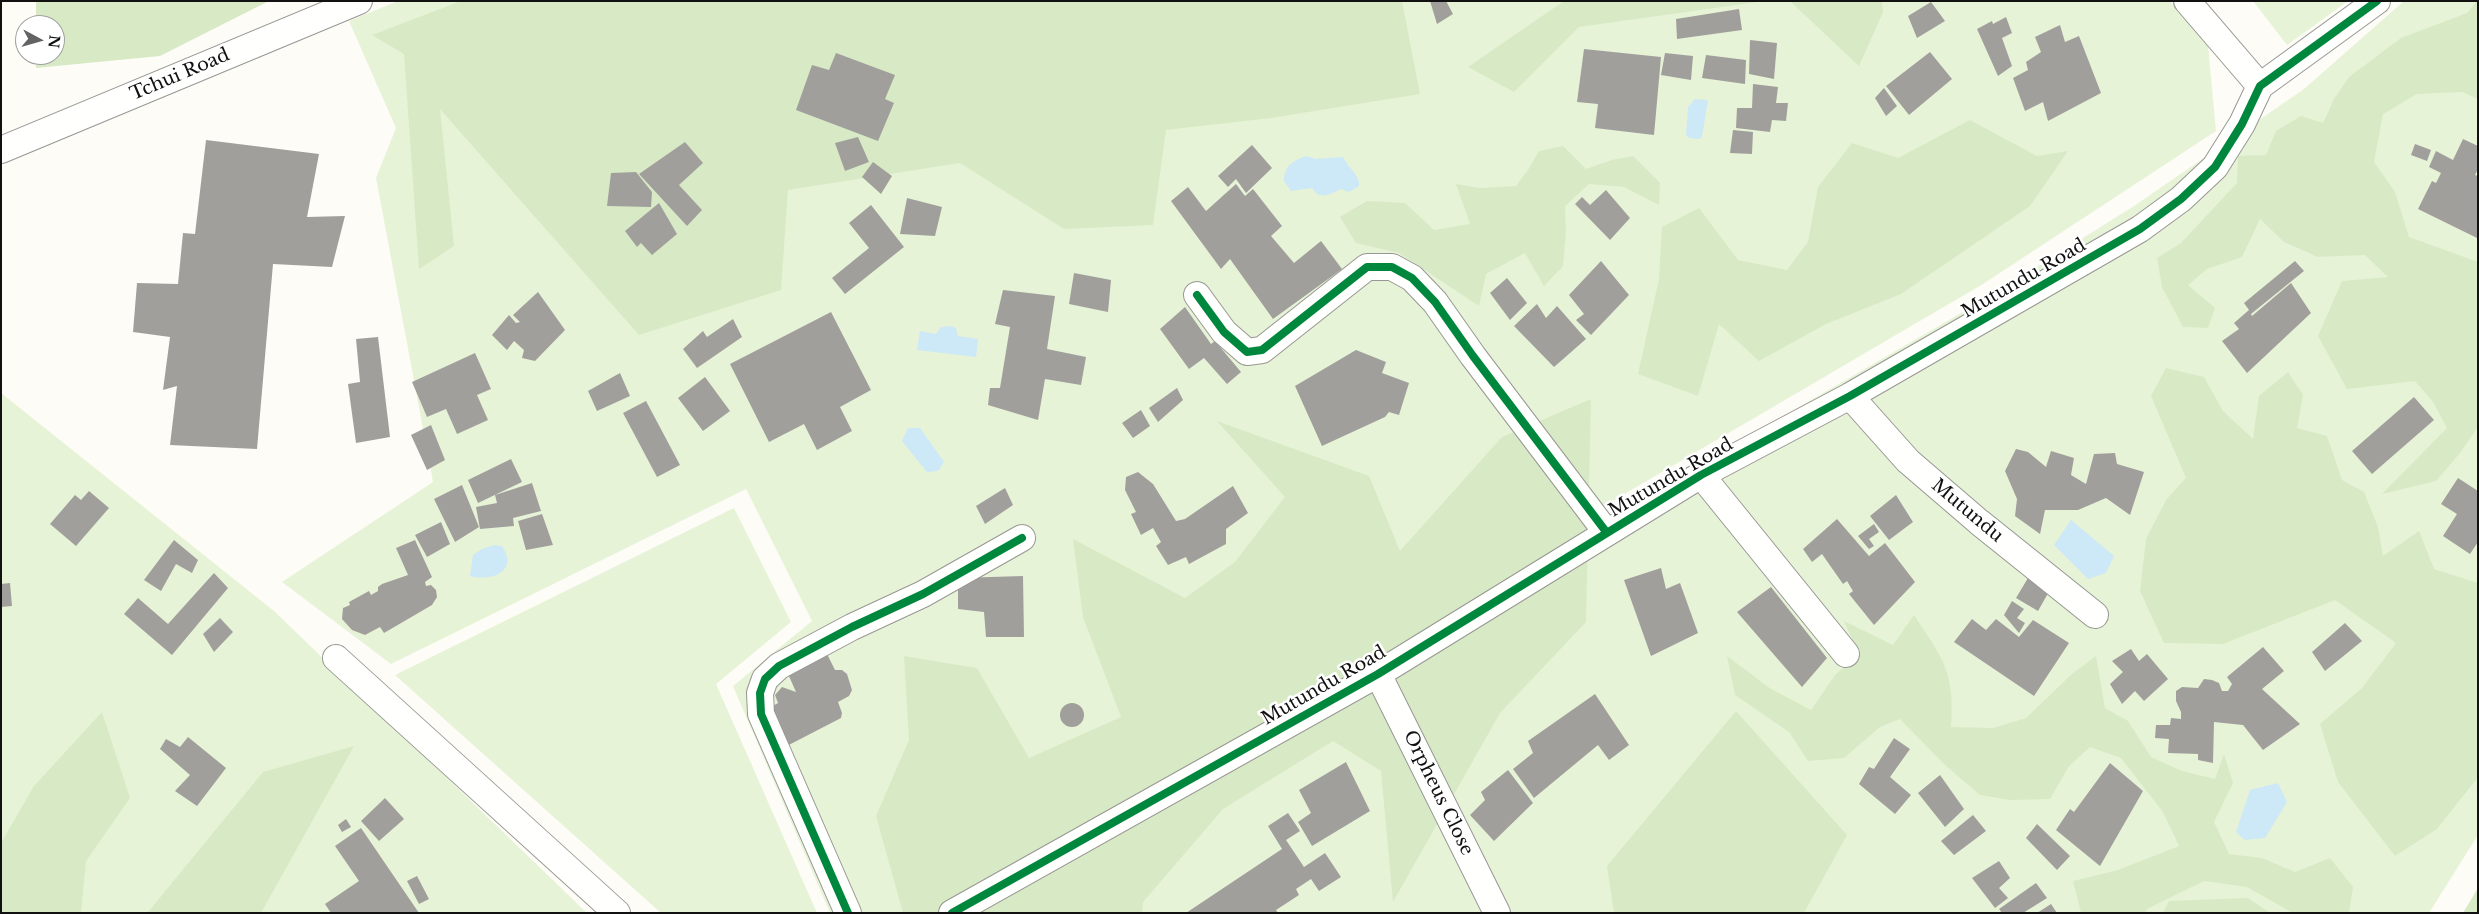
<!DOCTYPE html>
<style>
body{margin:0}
#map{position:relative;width:2479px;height:914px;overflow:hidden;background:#fdfcf7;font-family:"Libre Baskerville",serif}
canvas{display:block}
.frame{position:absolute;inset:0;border:2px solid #111;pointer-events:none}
.north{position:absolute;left:15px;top:15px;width:50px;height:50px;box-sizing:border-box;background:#fff;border:1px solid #a0a0a0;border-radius:50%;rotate:96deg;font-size:14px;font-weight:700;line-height:20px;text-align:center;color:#111}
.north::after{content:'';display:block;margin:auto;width:18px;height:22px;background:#646362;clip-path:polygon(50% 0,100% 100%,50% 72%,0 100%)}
</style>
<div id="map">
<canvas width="2479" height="914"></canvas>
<div class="frame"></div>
<div class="north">N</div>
</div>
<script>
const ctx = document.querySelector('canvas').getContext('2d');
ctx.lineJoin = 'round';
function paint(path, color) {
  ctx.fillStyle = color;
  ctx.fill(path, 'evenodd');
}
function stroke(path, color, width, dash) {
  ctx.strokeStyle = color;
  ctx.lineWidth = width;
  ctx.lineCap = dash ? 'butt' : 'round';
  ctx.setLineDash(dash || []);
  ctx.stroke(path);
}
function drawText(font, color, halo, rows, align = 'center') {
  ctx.font = font + ' "Libre Baskerville",serif';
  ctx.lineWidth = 5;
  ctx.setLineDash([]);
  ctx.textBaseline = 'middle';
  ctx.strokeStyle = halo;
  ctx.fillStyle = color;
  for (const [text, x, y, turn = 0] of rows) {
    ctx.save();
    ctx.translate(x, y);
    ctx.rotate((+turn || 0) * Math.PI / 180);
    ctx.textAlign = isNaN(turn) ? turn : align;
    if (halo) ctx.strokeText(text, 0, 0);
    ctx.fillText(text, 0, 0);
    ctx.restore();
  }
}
paint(new Path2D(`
 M398,1H2170L2208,46L2216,131L1983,284L909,913H830L733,686L812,621L746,489L391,664L282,582L433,482L376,178L396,128L349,21Z
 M2253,1H2348L2287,45Z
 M2404,1H2478V835L2429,913H928L1992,295L2134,206L2304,89Z
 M1,393L274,611L587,913H1Z
 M734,508L791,622L716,684L817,913H661L395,675Z`), '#e7f3d7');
paint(new Path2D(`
 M36,1H269L160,56L36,68V55H55V25H36Z
 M461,1H1402L1420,94L1271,118L1166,130L1153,225L1064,229L960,163L788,190L781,290L639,335L440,109L454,246L419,269L404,54L372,35Z
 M1564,1H1765L1579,27L1514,92L1468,67Z
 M1790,1H1882L1883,12L1859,66Z
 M2477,1L2478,99L2462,92L2417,94L2383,114L2374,162L2395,192L2409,237L2478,262V427L2460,453L2436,481L2382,494L2447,428L2433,402L2415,381L2347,389L2318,336L2342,281L2388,277L2365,255L2318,257L2284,242L2260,219L2242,257L2207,269L2188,285L2215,308L2208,328L2183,327L2162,287L2157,258L2181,243L2237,183L2238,156L2266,155L2276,131L2301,116L2323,123L2334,99L2349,77L2401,38L2467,13Z
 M1970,120L2037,156L2068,151L2030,206L1901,294L1826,324L1759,361L1719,324L1698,396L1638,374L1659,279L1662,227L1699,208L1738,260L1787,270L1808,242L1818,187L1852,143L1898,158Z
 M1563,146L1586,169L1612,160L1633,156L1660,183L1659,205L1624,187L1589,184L1565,206L1566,232L1563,266L1544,286L1525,253L1486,274L1479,306L1399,253L1356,243L1340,217L1367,201L1405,203L1434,230L1470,224L1456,184L1479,188L1516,186L1528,170L1539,151Z
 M2166,368L2204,377L2223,411L2253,439L2259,396L2288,372L2303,395L2297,428L2327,436L2342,480L2364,492L2378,527L2383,556L2419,531L2434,569L2478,583V777L2437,829L2395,856L2338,782L2320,724L2362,688L2396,643L2335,600L2223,644L2164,643L2140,591L2146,539L2166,500L2186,478L2151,396Z
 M1591,399L1586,622L1500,713L1393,902L1381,771L1333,741L1223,809L1143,902L1142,913H903L876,816L909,740L904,656L977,668L1029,758L1121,717L1083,617L1073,539L1185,598L1235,562L1285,497L1217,421L1369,476L1400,551L1502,437Z
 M1914,615C1943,659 1955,672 1951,727L1993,728L2026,718L2072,674L2096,656L2105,708L2128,721L2151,757L2182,771L2215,779L2224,754L2233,783L2214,822L2229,854L2262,858L2295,872L2330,858L2353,887L2349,913H2293L2247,887L2204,881L2147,909L2145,913H2081L2073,881L2118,870L2179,846L2163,812L2121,758L2090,747L2069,766L2050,799L2010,800L1980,795L1945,765L1900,719L1880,727L1844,758L1808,761L1789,732L1735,695L1727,656L1771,689L1811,710L1835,675L1859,654L1844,621L1893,645Z
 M1736,711L1847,835L1804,913H1614L1607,866Z
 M102,712L130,798L86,861L81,913H1V843L34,786Z
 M354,746L261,913H143L149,911L263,772Z
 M2478,888V913H2463Z
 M2248,898L2270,913H2163L2169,901Z`), '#d8eac5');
paint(new Path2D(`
 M1695,99L1708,100L1702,136L1700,139L1689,138L1686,135L1688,107Z
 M1307,156L1315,159L1343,157C1348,168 1360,175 1359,186L1349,192L1341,189C1330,194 1320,201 1312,188L1291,191L1284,181C1284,165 1294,160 1307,156Z
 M951,326L956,328L958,336L978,339L976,357L917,350L920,331L936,334L941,327Z
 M908,428H920L944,462L938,471L927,472L902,441Z
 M2071,520L2114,556L2106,573L2088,579L2054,545Z
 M494,545L502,546C519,571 492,582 470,576L473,555L482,549Z
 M2278,783L2287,802L2265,838L2245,840L2236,832L2250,790Z`), '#cde8f7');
paint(new Path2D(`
 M1430,1H1446L1453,14L1437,24Z
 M1931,2L1945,21L1917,38L1908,16Z
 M1739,9L1742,30L1677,39L1676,19Z
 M2006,17L2012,33L2002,38L2012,66L1998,76L1977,29L1992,21L1993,24Z
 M2060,25L2065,42L2079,36L2101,93L2048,121L2043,102L2025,111L2013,78L2028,70L2026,62L2041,52L2035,37Z
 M1750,40L1777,43L1774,79L1749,74Z
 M1584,49L1661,57L1654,135L1595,128L1598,104L1577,102Z
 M1930,52L1952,79L1909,115L1886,86Z
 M836,53L895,75L885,99L894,103L878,141L796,110L812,65L829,70Z
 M1665,53L1693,56L1691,80L1661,75Z
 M1706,55L1746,60L1745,84L1702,78Z
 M1753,84L1778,87L1776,103H1788L1786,121L1772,120L1770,132L1736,128L1737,108H1752Z
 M1884,88L1897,106L1886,116L1875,98Z
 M1733,130L1753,132L1752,154L1730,153Z
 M858,137L869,162L845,171L835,143Z
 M2463,139L2478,146V169L2475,175L2478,176L2477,238L2418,209L2432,181L2436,183L2441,173L2429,167L2436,151L2453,160Z
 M206,140L319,154L307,217L345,216L332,267L273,264L257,449L170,445L177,386L163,390L170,337L133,332L137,283L178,284L183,233L195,234Z
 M685,142L703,163L679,185L702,210L687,226L639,174Z
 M2415,144L2431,150L2427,161L2411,155Z
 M1252,145L1272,168L1246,193L1236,179L1228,187L1218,176Z
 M873,162L892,176L881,194L862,177Z
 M636,172L652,192L651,207L607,206L611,173Z
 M1236,184L1245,196L1253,189L1282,226L1271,236L1294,263L1321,241L1342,269L1273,319L1230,259L1221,269L1171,201L1188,187L1206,211Z
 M1606,190L1630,218L1610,240L1575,204L1582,197L1590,205Z
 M907,198L942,207L935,236L900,234Z
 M659,203L677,234L652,255L641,243L637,247L625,231Z
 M871,205L904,247L845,294L832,278L869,248L849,223Z
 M1601,261L1629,295L1591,335L1576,320L1584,314L1569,295Z
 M2295,261L2304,271L2251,314L2252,316L2291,283L2311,313L2247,373L2222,341L2239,329L2234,323L2249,310L2244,303Z
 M1074,273L1111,280L1108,312L1069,304Z
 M1507,278L1527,303L1510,320L1490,293Z
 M1003,290L1055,296L1047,349L1086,357L1081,385L1045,379L1038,420L988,405L990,388H1000L1010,327L995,324Z
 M538,292L565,330L535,361L522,358L524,350L514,341L507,350L492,335L509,315L516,323L520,322L513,315Z
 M1537,304L1546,318L1557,306L1586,339L1554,367L1514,326Z
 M1185,307L1211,344L1215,341L1241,372L1227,384L1204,358L1189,369L1160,329Z
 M831,312L871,390L840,407L852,431L817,450L804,424L769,442L730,364Z
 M733,319L742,337L697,368L683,349L703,331L707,337Z
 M378,337L390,437L356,443L348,384L360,382L356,339Z
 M1356,350L1386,362L1382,373L1409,383L1399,415L1389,412L1385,417L1322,446L1295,386Z
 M475,353L491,389L477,395L488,420L457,434L446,409L427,417L412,382Z
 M620,373L630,396L597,411L588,391Z
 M705,377L730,411L703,431L678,398Z
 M1177,388L1183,400L1158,422L1149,408Z
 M2414,397L2434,420L2372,474L2352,451Z
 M646,401L680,465L657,477L623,413Z
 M1141,410L1150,426L1133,438L1122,423Z
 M431,425L445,460L427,470L411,435Z
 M2016,449L2028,452L2046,467L2051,451L2074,458L2071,475L2086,484L2094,454L2115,453L2117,464L2144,472L2130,515L2106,498L2078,510H2045L2040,534L2015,516L2017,499L2005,471Z
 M511,459L522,482L478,503L468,480Z
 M1138,472L1153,484L1176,521L1185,519L1233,486L1248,513L1226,529V544L1189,564L1186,557L1168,565L1156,546L1161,542L1153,528L1141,535L1131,514L1136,512L1125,490L1126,477Z
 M2458,478L2478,491V542L2470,554L2443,536L2457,514L2441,504Z
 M532,483L541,511L513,518L514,526L480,529L476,507L497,503L495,495Z
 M462,485L479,527L455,542L434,499Z
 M1005,488L1013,505L985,524L976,506Z
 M89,491L109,508L76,546L50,524L75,495L81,500Z
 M1896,495L1913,522L1889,540L1870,516Z
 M542,514L553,545L526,550L518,521Z
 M1837,519L1869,556L1885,543L1915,582L1874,625L1849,594L1853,591L1847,581L1843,584L1822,554L1812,562L1803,549Z
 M441,522L450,544L427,557L415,535Z
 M1874,524L1879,532L1869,539L1874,546L1869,549L1858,536Z
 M174,540L198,560L192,573L176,564L161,591L144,580Z
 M415,540L432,577L425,582L426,586L431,585L436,590L437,597L432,605L384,633L380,627L365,635L352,630L342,619L343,608L350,605L349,602L369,591L371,595L378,591V587L382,584L408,575L396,548Z
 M1661,568L1666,589L1680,583L1698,633L1651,656L1624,580Z
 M214,573L228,588L172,655L124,614L138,598L168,624Z
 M2031,573L2051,588L2038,611L2016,598Z
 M1023,576L1024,637H986L984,612L958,609V578Z
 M10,583L12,606L1,607V584Z
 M1771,587L1827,658L1802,687L1737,612Z
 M2012,601L2024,609L2017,618L2025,623L2019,633L2004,615Z
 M220,618L233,632L214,652L203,634Z
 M1972,619L1986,630L1996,619L2019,637L2033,620L2069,643L2034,696L1954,642Z
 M2345,623L2362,641L2325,671L2312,652Z
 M823,646L835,670H842L847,674L852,690L849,696L838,702L842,713L841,718L783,748L764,711L778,703L775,695L782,687L796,692L785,667Z
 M2263,647L2284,671L2262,689L2300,724L2263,750L2243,725L2214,722L2213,763L2198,760V754L2168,753L2169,739L2155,738L2156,725H2170L2171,718L2181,719V712L2176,701V691L2182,687L2198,688L2204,679L2212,680L2219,683L2222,691H2228L2232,684L2227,677Z
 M2131,649L2139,661L2147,654L2168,679L2144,701L2135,691L2122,704L2110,684L2123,672L2112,661Z
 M1595,694L1629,745L1609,760L1598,745L1534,798L1513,769L1533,753L1528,741Z
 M1060 715a12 12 0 1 1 24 0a12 12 0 1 1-24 0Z
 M188,737L226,768L197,806L175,791L190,775L160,749L166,739L180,747Z
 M1894,738L1910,749L1890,777L1911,795L1895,814L1859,784L1869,767L1874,769Z
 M1346,762L1370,811L1312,846L1298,822L1311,813L1299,790Z
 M2110,763L2143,791L2100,866L2056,830L2070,809L2074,812Z
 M1508,770L1533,803L1494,841L1470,815L1485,800L1481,792Z
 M1940,775L1964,809L1945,827L1918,793Z
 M385,798L404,819L379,841L361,821Z
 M1288,813L1300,831L1286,840L1304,867L1325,853L1341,877L1319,891L1311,879L1296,889L1299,895L1276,910L1278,913H1186L1282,849L1268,826Z
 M1973,815L1986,831L1954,855L1941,841Z
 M346,819L351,827L342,832L338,825Z
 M2037,824L2070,856L2057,870L2026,838Z
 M361,828L419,913H331L325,904L359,881L335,846Z
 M1999,861L2010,878L1999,888L2008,898L1995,908L1972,878Z
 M417,876L429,899L419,904L407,881Z
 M2036,883L2047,898L2023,913H2002L1999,909Z
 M2051,904L2057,913H2037Z`), '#a19f9c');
const minor = new Path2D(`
 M2187,1L2260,86
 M1,150L359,1
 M1197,295L1224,332L1247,352L1262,350L1367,267H1392L1412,278L1435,302L1473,356L1607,533
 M1850,396L1908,461L1979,522L2095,615
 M1701,475L1846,654
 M336,658L617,913
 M1378,674L1497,913
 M848,913L761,714L760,693L765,679L779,666L852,627L923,594L1022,538
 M952,913L1378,674L1701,475L1850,396L2140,229L2181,199L2215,167L2242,124L2260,86L2377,1`);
stroke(minor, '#979795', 28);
stroke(minor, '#fffffe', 26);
stroke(new Path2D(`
 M1197,295L1224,332L1247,352L1262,350L1367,267H1392L1412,278L1435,302L1473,356L1607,533
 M848,913L761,714L760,693L765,679L779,666L852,627L923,594L1022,538
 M952,913L1378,674L1701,475L1850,396L2140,229L2181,199L2215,167L2242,124L2260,86L2377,1`), '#00873e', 8);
drawText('18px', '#111', '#fff', [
 ["Tchui Road",180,75,-23],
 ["Mutundu Road",2024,279,-30],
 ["Mutundu Road",1671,478,-30],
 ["Mutundu",1967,511,40],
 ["Mutundu Road",1324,686,-30],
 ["Orpheus Close",1438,793,64]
]);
</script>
